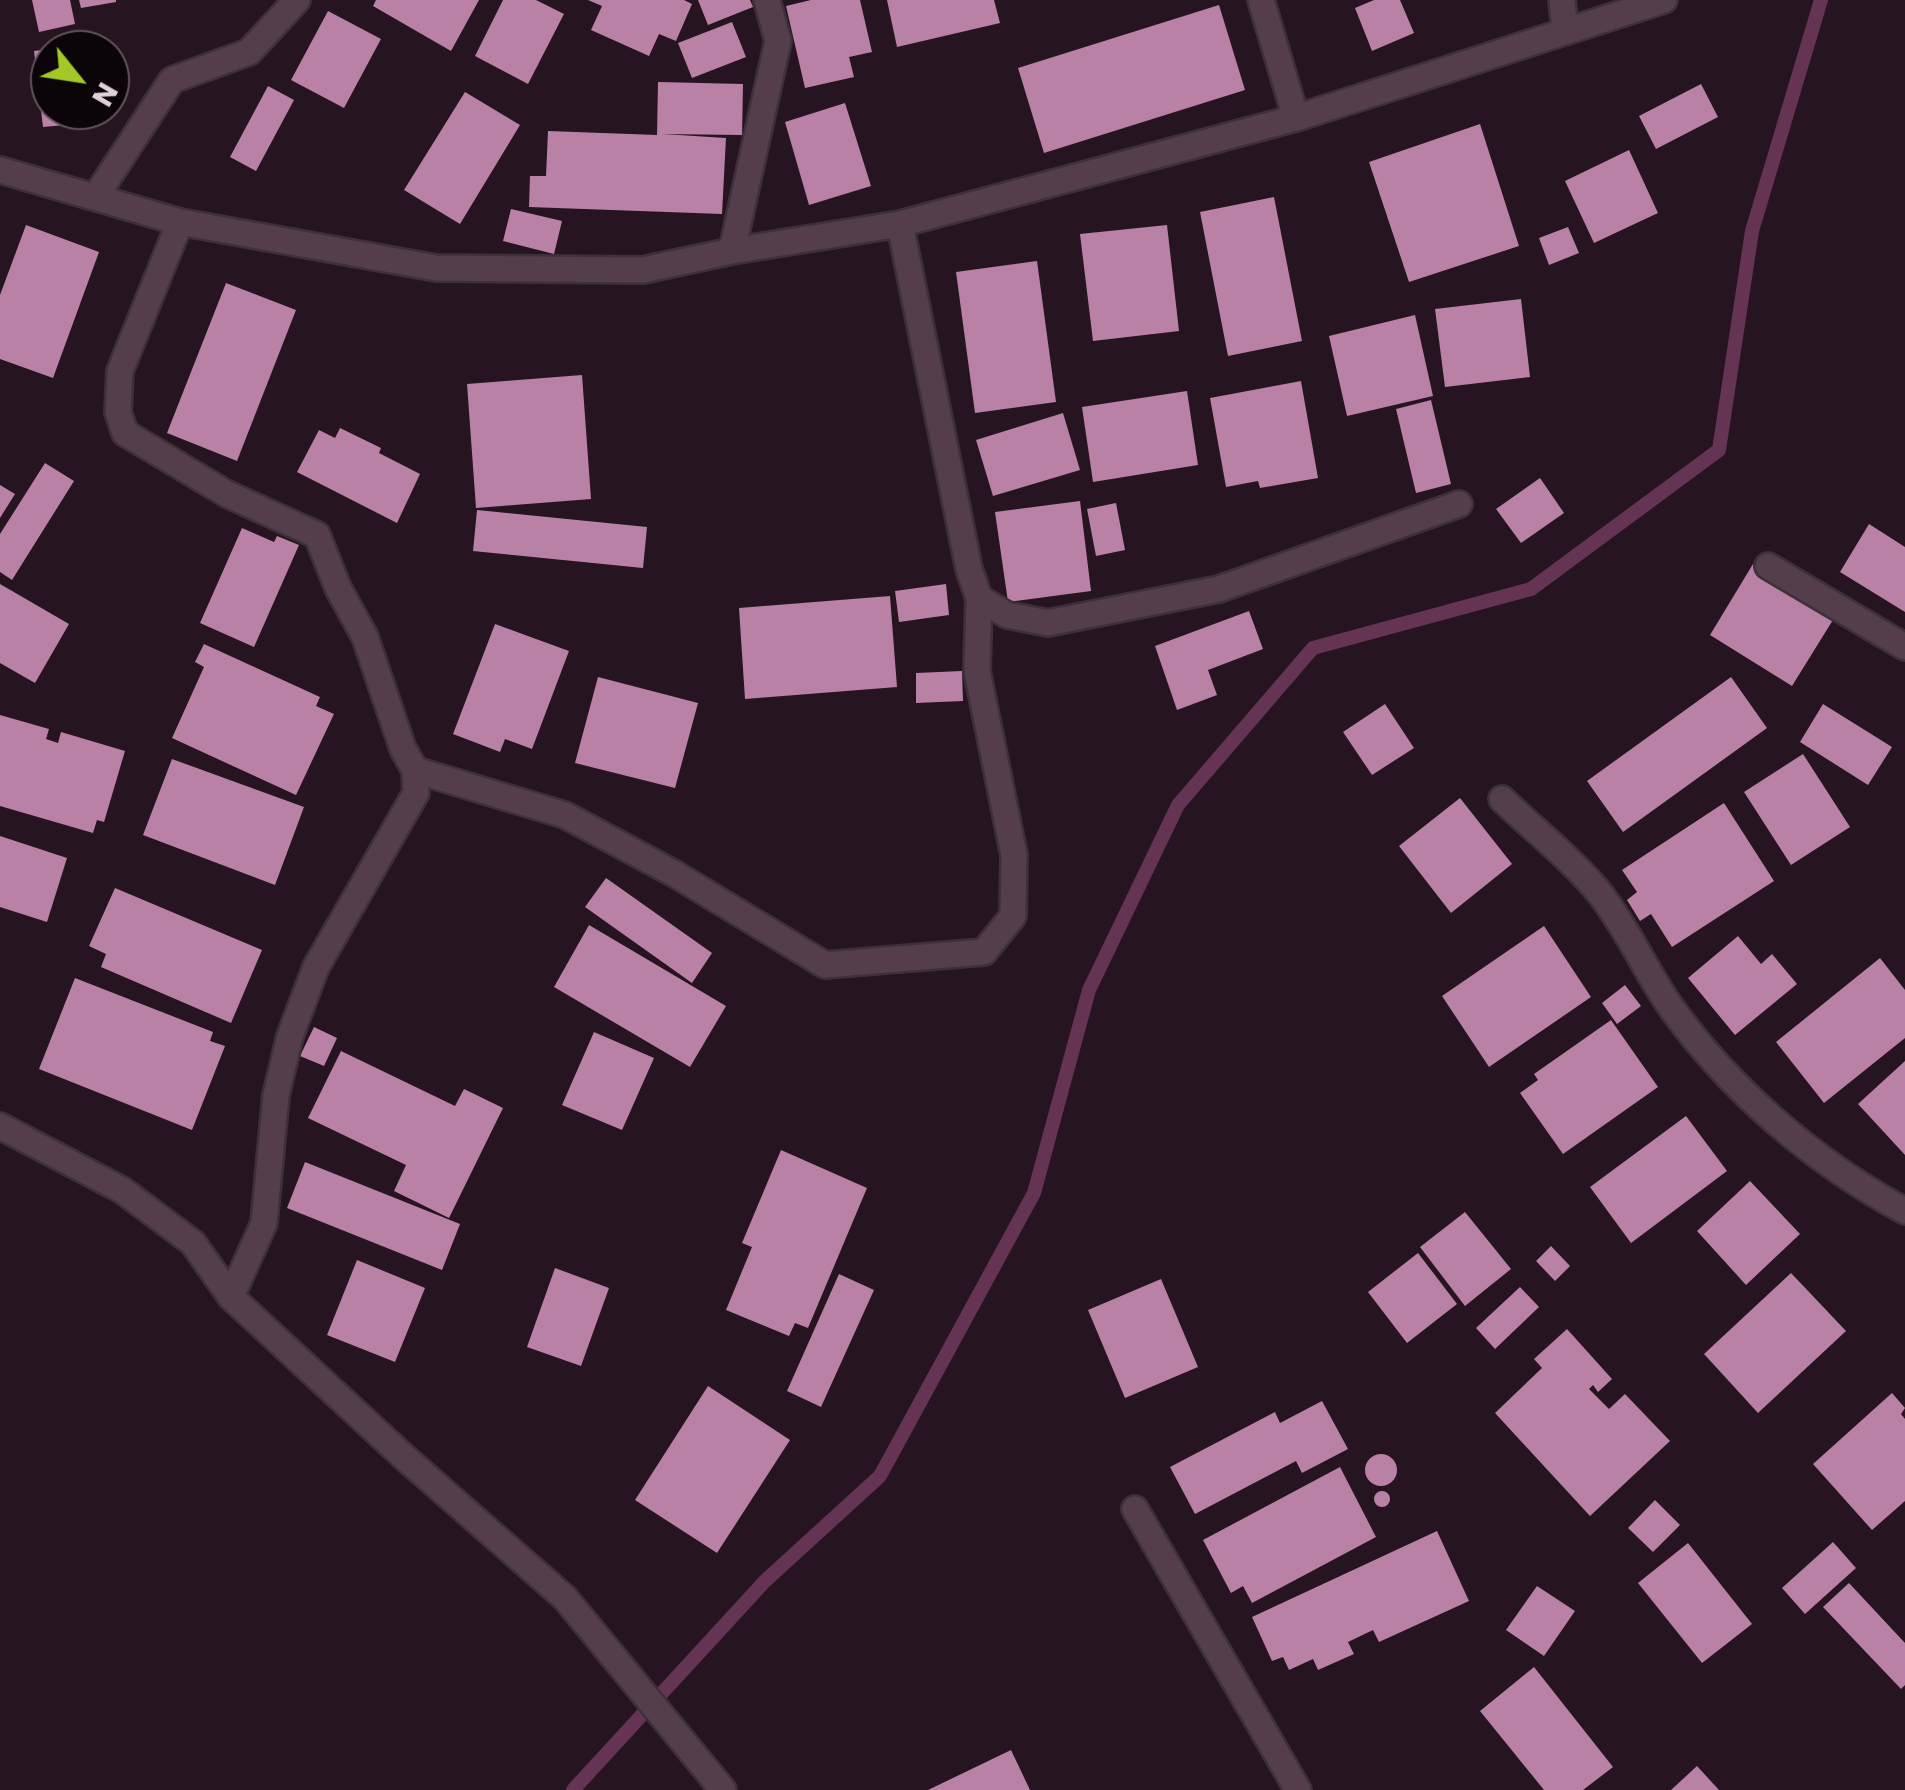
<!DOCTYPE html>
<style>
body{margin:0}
#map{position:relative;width:1905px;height:1790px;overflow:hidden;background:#271421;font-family:Poppins,sans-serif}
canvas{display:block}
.north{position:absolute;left:30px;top:30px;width:100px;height:100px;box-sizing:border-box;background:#0b0408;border:2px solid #60565c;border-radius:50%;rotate:120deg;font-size:28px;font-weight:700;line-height:40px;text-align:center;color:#dfd1d9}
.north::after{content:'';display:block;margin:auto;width:35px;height:45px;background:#a2c928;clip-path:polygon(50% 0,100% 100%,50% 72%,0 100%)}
</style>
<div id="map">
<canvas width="1905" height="1790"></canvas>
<div class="north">N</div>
</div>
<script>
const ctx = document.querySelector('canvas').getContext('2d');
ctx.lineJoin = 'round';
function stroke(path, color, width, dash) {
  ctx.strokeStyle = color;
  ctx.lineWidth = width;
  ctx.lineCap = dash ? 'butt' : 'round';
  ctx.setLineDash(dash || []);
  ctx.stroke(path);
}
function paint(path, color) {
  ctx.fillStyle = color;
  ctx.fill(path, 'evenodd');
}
stroke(new Path2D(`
 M573,1790L765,1581L880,1476L1034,1193L1089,990L1178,805L1313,648L1531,589L1719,450L1752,231L1821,0`), '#653455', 14);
paint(new Path2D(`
 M32,0H70L75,24L39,32Z
 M79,0H116V2L81,8Z
 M376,0H479L451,51L373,6Z
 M503,0H536L564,14L528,84L475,56Z
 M588,0H684L692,4L676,41L659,34L649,56L591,30L602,6Z
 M698,0H750L753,7L708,25Z
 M811,0H860L872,52L849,57L854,77L805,88L786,6Z
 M887,0H994L1000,23L897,47Z
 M1374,0H1400L1414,33L1372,51L1355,8Z
 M1219,5L1245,90L1044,153L1018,68Z
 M328,11L381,39L344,108L291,80Z
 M732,22L746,57L692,78L678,43Z
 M50,49V110H74L76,124L43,127L34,51Z
 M658,82L743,84L742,135L663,134L726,138L722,214L529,207L530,176H546L548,131L657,135Z
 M1701,84L1718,117L1656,149L1639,116Z
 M268,86L294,100L256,171L230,157Z
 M465,92L520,125L460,224L404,190Z
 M845,103L871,186L809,205L785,122Z
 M1480,124L1519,246L1409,282L1369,162Z
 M1629,150L1658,213L1594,243L1565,181Z
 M1274,197L1302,341L1228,356L1200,212Z
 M511,209L562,221L554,254L503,241Z
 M26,225L99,252L53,378L0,359V295Z
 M1167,225L1179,331L1093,341L1080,234Z
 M1568,227L1579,253L1549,265L1539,238Z
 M1037,261L1056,402L975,413L956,272Z
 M226,283L296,310L237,461L167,433Z
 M1521,299L1530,377L1445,387L1435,309Z
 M1415,315L1433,396L1347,416L1329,336Z
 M582,375L591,499L476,508L467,384Z
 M1301,381L1318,478L1260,488L1258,481L1226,487L1210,398Z
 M1187,391L1198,465L1093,482L1082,407Z
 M1431,400L1451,484L1416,493L1396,409Z
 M1063,413L1080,470L993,496L976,440Z
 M340,428L381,448L379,453L420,474L397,523L297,472L319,430L335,438Z
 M45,463L74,481L12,580L0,572V534Z
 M1540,478L1564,513L1521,543L1496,509Z
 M0,485L15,494L0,518Z
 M1080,501L1091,591L1008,602L995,512Z
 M1116,503L1125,550L1096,556L1087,509Z
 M477,510L647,527L643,568L473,551Z
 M1869,524L1905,547V612L1840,572Z
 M242,528L274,542L277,536L299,545L254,647L200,623Z
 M1753,564L1836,615L1792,686L1710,635Z
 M0,584L69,624L35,683L0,663Z
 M946,584L949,615L899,622L895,591Z
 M890,596L897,687L745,699L739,608Z
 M1249,611L1263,649L1208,670L1217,695L1177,710L1155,646Z
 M495,624L569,651L532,749L505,739L500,752L453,734Z
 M204,644L320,697L316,706L334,714L296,795L172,738L204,667L195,662Z
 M962,671L963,701L916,703V673Z
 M598,677L698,703L675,788L575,763Z
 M1731,677L1767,728L1623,832L1587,781Z
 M1385,704L1414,748L1372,775L1343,732Z
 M1823,704L1892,747L1868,785L1800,742Z
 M0,715L49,729L46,739L58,743L61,732L125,751L104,822L97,820L93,833L0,806Z
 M1803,754L1850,827L1791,865L1744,792Z
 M172,759L304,807L275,885L143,835Z
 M1460,798L1512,864L1451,913L1399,846Z
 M1724,803L1774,881L1672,947L1651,914L1640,921L1627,900L1637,892L1622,870Z
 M0,836L67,858L47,922L0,907Z
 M606,878L712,953L692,983L585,907Z
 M115,888L262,950L231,1023L101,967L106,954L89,946Z
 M589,925L726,1006L690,1067L554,987Z
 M1544,926L1591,997L1489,1067L1442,996Z
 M1738,936L1761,964L1772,954L1797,984L1735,1035L1688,978Z
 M1880,958L1905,990V1038L1824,1103L1776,1042Z
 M75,978L213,1032L210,1041L225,1046L192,1130L39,1069Z
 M1625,985L1641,1006L1617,1024L1602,1003Z
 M1611,1020L1658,1087L1563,1154L1520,1093L1538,1080L1534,1074Z
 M314,1027L337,1038L324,1066L300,1056Z
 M594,1032L654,1058L622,1130L562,1105Z
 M341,1051L455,1106L464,1089L503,1108L449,1218L394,1191L406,1165L308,1118Z
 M1905,1061V1155L1858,1104Z
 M1686,1116L1727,1171L1631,1243L1590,1187Z
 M781,1150L867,1188L808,1328L795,1323L789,1336L726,1310L752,1247L742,1243Z
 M305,1162L460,1224L442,1270L287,1208Z
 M1750,1181L1800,1234L1746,1285L1697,1231Z
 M1465,1212L1511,1269L1465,1306L1420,1247Z
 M1551,1246L1570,1266L1555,1281L1536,1261Z
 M1418,1253L1457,1304L1407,1343L1368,1292Z
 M357,1260L425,1288L395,1362L327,1335Z
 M555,1268L609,1288L581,1366L527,1347Z
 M1791,1273L1846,1331L1758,1413L1704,1354Z
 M839,1274L874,1290L821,1407L787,1391Z
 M1161,1279L1198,1367L1125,1398L1088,1310Z
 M1520,1287L1539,1307L1495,1349L1476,1328Z
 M1567,1329L1612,1379L1598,1392L1593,1385L1589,1389L1609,1409L1625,1394L1670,1441L1590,1516L1495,1413L1542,1368L1534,1359Z
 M708,1386L790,1440L717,1553L635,1500Z
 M1892,1393L1905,1408L1901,1414L1905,1419V1501L1872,1530L1813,1464Z
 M1322,1401L1348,1449L1302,1473L1296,1461L1195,1514L1170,1467L1275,1412L1280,1423Z
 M1365 1470a16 16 0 1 1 32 0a16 16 0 1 1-32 0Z
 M1340,1467L1376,1537L1252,1603L1243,1586L1231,1593L1203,1540Z
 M1374 1499a8 8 0 1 1 16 0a8 8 0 1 1-16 0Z
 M1655,1500L1680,1525L1653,1552L1628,1528Z
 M1437,1531L1469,1601L1379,1642L1373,1630L1348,1642L1354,1654L1318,1670L1313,1659L1289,1670L1283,1657L1272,1661L1252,1617Z
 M1833,1542L1856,1568L1805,1614L1782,1588Z
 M1688,1543L1752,1624L1702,1663L1638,1583Z
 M1849,1583L1905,1643V1685L1901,1689L1823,1607Z
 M1537,1586L1575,1611L1544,1656L1506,1630Z
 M1534,1667L1613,1767L1583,1790H1544L1480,1711Z
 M1011,1750L1030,1790H928Z
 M1697,1766L1719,1790H1671Z`), '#ba81a6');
const minor = new Path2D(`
 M1261,0L1296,118
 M1562,0L1565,31
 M0,170L180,222L436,268L643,270L732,251L900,224L1296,118L1664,0
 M96,196L172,80L249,52L297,0
 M180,222L120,371L118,412L125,433L227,494L317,535L338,588L365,637L403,749L415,770L416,793L316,967L290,1036L276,1095L264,1223L231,1297
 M900,224L969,569L979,598L1007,615L1048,623L1219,589L1459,504
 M732,251L778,41L767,0
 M1768,566L1905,647
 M415,770L565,815L675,874L825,965L984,952L1013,916L1014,855L977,671L979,598
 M1502,799C1533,829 1576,863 1601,895C1628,930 1646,971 1670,1006C1730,1090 1815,1163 1905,1211
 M0,1126L122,1190L193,1243L231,1297L403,1456L565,1598L723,1790
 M1135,1509L1298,1790`);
stroke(minor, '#3d3038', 30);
stroke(minor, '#543e4c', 25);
</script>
